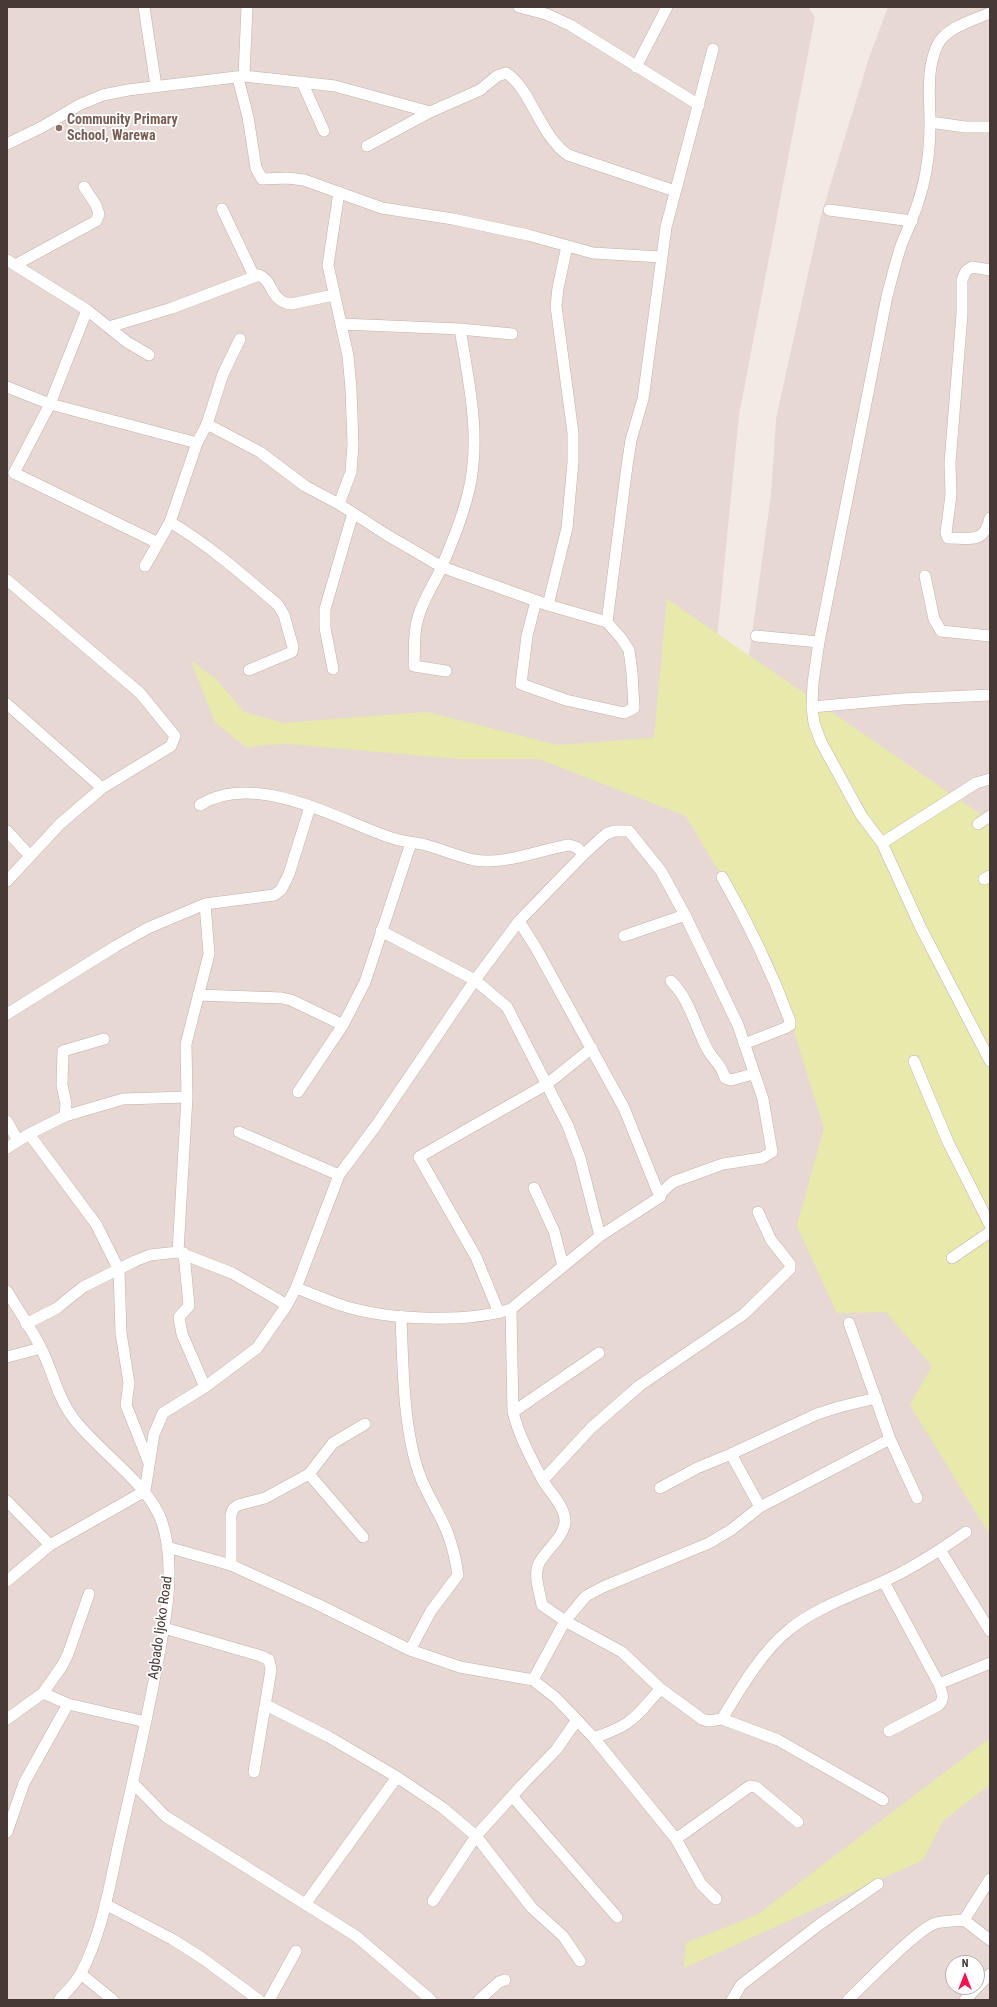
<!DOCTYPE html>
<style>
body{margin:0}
#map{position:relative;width:997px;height:2007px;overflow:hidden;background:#f3e9e5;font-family:"Roboto Condensed",sans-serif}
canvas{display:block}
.frame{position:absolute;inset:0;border:8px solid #463834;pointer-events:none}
.north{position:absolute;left:945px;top:1955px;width:40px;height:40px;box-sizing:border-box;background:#fff;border:1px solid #b5afae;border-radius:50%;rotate:0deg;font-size:11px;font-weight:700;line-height:16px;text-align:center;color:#463834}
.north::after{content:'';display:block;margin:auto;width:14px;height:18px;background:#ff104f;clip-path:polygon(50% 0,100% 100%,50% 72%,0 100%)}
</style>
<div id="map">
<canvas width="997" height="2007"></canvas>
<div class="frame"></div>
<div class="north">N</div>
</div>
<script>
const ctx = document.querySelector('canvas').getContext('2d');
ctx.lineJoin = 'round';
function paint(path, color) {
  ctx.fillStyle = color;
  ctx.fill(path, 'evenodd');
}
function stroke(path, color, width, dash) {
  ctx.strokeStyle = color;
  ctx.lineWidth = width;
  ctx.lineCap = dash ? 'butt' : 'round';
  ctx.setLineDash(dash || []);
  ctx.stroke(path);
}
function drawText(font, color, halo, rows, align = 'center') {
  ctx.font = font + ' "Roboto Condensed",sans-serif';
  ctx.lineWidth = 3.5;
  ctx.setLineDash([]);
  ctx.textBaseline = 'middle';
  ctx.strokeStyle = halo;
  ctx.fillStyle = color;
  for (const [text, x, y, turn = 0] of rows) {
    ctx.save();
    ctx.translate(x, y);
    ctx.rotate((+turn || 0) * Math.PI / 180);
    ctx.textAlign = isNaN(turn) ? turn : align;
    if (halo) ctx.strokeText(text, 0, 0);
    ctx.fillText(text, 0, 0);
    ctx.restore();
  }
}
paint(new Path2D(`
 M7,7H808L815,17L739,415L713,680L990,1408V2000H7ZM953,1963H977V1987H953Z
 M888,7H990V1294L743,699L771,495L776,419L820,219L869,58Z`), '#e8d8d3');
paint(new Path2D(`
 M667,599L990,821V1535L910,1405L932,1366L886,1312L837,1313L797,1226L824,1128L772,960L686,816L539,759H460L288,744L260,745L247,748L215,722L191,661L215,678L244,712L283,723L427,712L557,745L654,738Z
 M990,1738V1784L943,1821L923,1860L684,1968L686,1943L757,1915Z`), '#e8eaab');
const minor = new Path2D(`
 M144,7L156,86
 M519,7L546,14L570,25L699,105
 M990,13C973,20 945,28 937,46C926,70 930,98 930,122C930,138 929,155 926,171C922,196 912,220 902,243C896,260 892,278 887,296L819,642L813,683L812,707L814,723L821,742L861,815L882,843L921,928L990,1061
 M636,67L667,7
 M244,76L247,7
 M238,78L248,117L256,168L262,179L287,178L304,180L382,208L453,219L528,235L593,253L661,257
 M302,82L324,131
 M930,122L965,127H990
 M7,144L42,127L79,105L103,95L128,90L244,76L335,86L430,112L480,90L497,76L506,73C530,87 540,136 568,155L675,191
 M367,146L430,112
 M339,192L328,265L348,356L351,389L353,444L351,472L339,504
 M222,209L254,276
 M829,210L912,221
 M7,260L87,310L127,342L149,355
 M15,265L96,221L99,214L96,205L84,187
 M990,270L972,267L966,271L962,280V314L950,463L951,495L946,533L948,538C971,538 984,544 990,518
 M87,310L50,404L14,473L158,543
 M342,324L460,329L512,334
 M109,327L172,308L259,275C274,281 270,302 291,304L334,295
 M7,387L50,404L197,443L207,424L260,452L305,486L339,504L387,535L442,567L548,605L607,622L621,638L629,650L632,673L634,708L624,713L566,700L521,684L527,636L536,601
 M207,424L223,374L240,339
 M170,522C209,545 244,576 278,605L284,615L293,647L292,652L249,670
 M145,566L170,522L197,443
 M925,576L934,619L941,631L990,636
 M7,580L140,693L175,736L171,746L102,788L60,824L7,881
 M548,605L567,528L573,462V433L556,306L558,288L567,246
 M607,622L627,466L631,440L643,399L666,227L713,49
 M756,636L819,642
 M333,669L325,628V609L353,513
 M446,671L414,666C415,651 413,632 418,618C423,599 435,583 442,566C452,543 462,518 468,494C482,440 469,383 460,329
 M7,704L102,788
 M812,707L902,699L990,695
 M200,805C253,771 333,817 386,836C398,841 410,842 422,844C439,848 456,856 474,860C506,865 538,850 569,845L576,847L584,854
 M978,824L990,816
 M7,831L30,856
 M882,843L976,783L990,779
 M722,877C749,924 771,970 790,1021V1025L785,1028L744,1044
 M984,879L990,876
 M519,921L536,948L624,1108L660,1197
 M381,931L475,980L507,1007L568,1126L580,1158L600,1236
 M624,936L685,915
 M671,981C691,1001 695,1028 709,1052C715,1062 721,1064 725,1078L731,1080L753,1074
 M198,995L282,998L291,1000L343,1025
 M7,1014L116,946L148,928L205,904L274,895L281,890L289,874L310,807
 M914,1061L948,1142L990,1225
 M298,1092L343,1025L365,982L411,843
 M65,1116L66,1104L62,1085L63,1051L104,1039
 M7,1121L18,1141
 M239,1132L339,1175
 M29,1134L96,1224L119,1270L121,1333L129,1383L126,1405L149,1463
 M7,1148L29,1134L65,1116L123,1099L187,1097
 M534,1188L554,1231L563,1266
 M178,1252L187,1097L186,1044L209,954L205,904
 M184,1253L189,1306L179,1317L182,1334L205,1387
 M952,1258L990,1232
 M7,1291C18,1310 31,1328 41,1348C53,1372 57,1397 74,1419C99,1452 149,1484 162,1522C178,1570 163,1632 154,1681C144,1733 132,1785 120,1838C110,1882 103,1932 81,1973C76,1983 66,1992 59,2000
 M511,1309L513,1412C519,1436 531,1458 542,1479C549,1492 566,1507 565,1522C564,1537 546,1550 539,1563C533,1575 540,1593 542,1605L565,1621L622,1652L661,1689L702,1719L708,1721L722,1719L778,1740L883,1800
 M499,1313L476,1257L419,1157L547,1084L592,1048
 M401,1316C403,1365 403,1427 419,1473C426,1494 440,1513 448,1534C453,1548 456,1561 458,1575L431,1611L410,1650
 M849,1323L890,1439L917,1498
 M26,1324L57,1308L83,1287L135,1261L150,1255L178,1252L232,1273L287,1305
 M7,1357L41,1348
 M513,1412L599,1353
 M731,1454L760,1507
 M309,1474L363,1537
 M543,1480L591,1428L639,1386L744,1314L790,1269V1264L771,1240L758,1212
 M660,1488L697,1468L731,1454L817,1414L839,1407L876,1398
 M7,1501L50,1545
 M167,1547L231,1565L319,1605L410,1650L460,1667L533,1680L556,1698L594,1738L676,1839L701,1884L716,1899
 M940,1550L990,1631
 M231,1565V1515L233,1509L238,1505L265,1498L309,1474L333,1443L365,1424
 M7,1581L50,1545L145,1491L154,1434L163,1413L205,1387L257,1348L287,1305L296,1288L339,1175L375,1127L475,980L519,921L584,854L606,834L614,831H629L661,871L685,915L738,1025L763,1099L772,1152L762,1158L723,1164L673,1182L662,1192L660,1197L600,1236L511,1309C467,1323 392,1320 347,1307C330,1302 313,1294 296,1288
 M884,1582L939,1684C942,1693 945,1698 939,1705L889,1731
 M164,1628L261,1656L269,1660L271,1670L254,1772
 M533,1680L565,1621L586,1596L603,1587L709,1543L731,1530L760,1507L890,1439
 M939,1684L990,1663
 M43,1693L68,1704L146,1722
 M266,1705L329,1737L397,1777L443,1808L476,1836L532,1908L563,1936L580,1961
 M7,1719L43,1693L62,1666L68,1654L89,1594
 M722,1719C740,1689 762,1651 790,1629C814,1609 853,1595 882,1582C912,1569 939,1551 966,1532
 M594,1738C606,1733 621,1729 631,1720C643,1711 650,1699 661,1689
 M133,1783L165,1816L356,1936L431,2000
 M512,1796L617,1917
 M7,1832L24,1783L68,1704
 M676,1839L750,1786L756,1787L798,1822
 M433,1901L476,1836L523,1784L556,1750L577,1720
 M306,1903L397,1777
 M105,1904L172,1939L202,1958L259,2000
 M964,1920L990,1879
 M81,1974L113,2000
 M269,2000L296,1951
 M479,2000L499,1982L505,1980
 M732,2000L741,1985L820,1924L878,1884
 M848,2000C865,1984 918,1928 936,1923C945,1921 955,1921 964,1920L990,1940
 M965,2000L990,1974`);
stroke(minor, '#c2b0aa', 12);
stroke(minor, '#fff', 11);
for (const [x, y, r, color] of [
 [59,128,4,"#8d6e63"]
]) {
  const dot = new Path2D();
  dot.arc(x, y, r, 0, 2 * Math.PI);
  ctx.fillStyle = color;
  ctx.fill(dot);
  stroke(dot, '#fff', 1.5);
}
drawText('bold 14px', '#785e54', '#fff', [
 ["Community Primary",67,120],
 ["School, Warewa",67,136]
], 'left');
drawText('14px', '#463834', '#fff', [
 ["Agbado Ijoko Road",161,1628,-82]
]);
</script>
